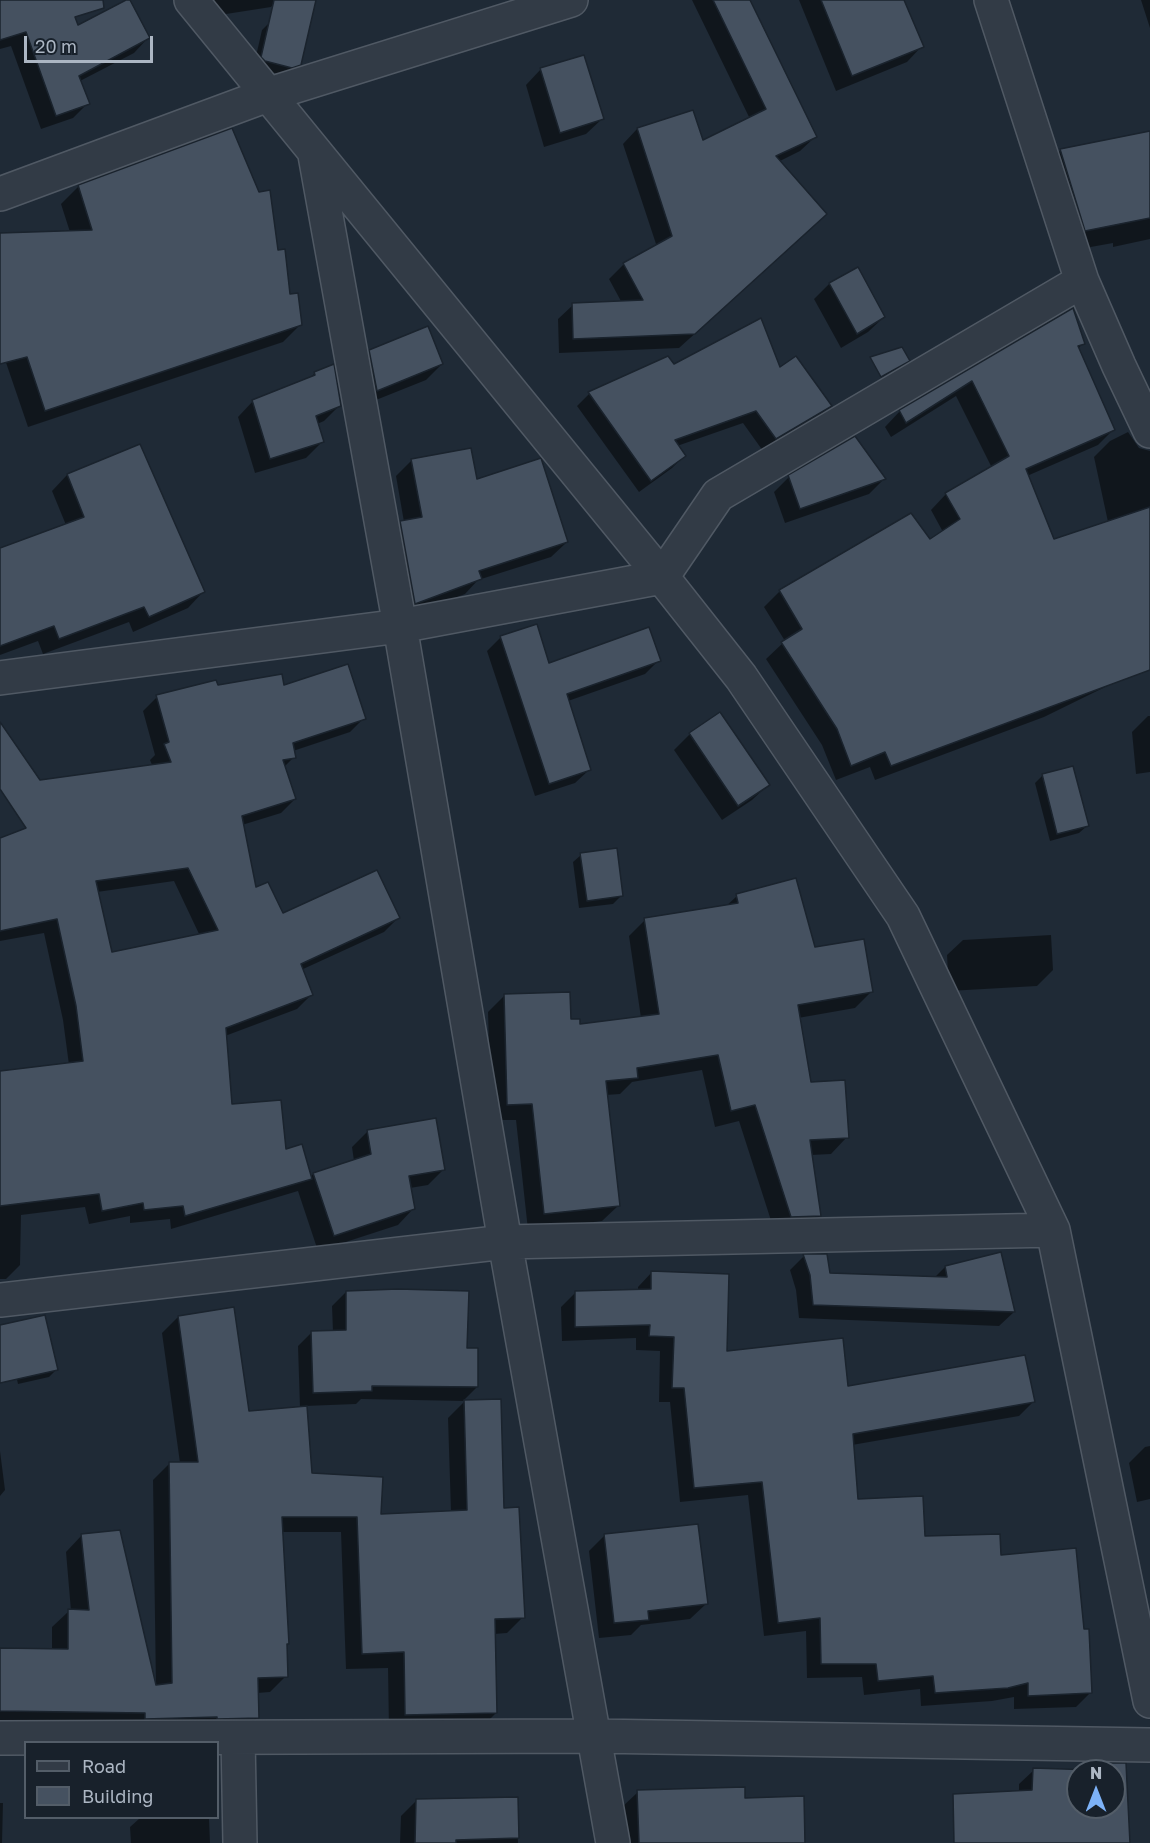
<!DOCTYPE html>
<style>
body{margin:0}
#map{position:relative;width:1150px;height:1843px;overflow:hidden;background:#1f2a36;font-family:"Golos Text",sans-serif}
canvas{display:block}
.legend{position:absolute;left:24px;top:1741px;width:195px;height:78px;box-sizing:border-box;background:#18212b;border:2px solid #535d68;margin:0;padding:8px 10px;list-style:none;font-size:18px;color:#acb6c3}
.legend li{display:flex;align-items:center;gap:12px;height:30px}
.legend b{width:30px;border:2px solid #535d68}
.north{position:absolute;left:1066px;top:1759px;width:60px;height:60px;box-sizing:border-box;background:#18212b;border:2px solid #535d68;border-radius:50%;rotate:0deg;font-size:16px;font-weight:700;line-height:24px;text-align:center;color:#acb6c3}
.north::after{content:'';display:block;margin:auto;width:21px;height:27px;background:#7db2f7;clip-path:polygon(50% 0,100% 100%,50% 72%,0 100%)}
.scale{position:absolute;left:24px;top:36px;width:129px;height:27px;box-sizing:border-box;border:3px solid #acb6c3;border-top:0;padding-left:8px;font-size:18px;line-height:21px;white-space:nowrap;color:#acb6c3;-webkit-text-stroke:4px #18212b;paint-order:stroke}
</style>
<div id="map">
<canvas width="1150" height="1843"></canvas>
<ul class="legend">
<li><b style="height:8px;background:#323b46"></b>Road</li>
<li><b style="height:16px;background:#455160"></b>Building</li>
</ul>
<div class="north">N</div>
<div class="scale">20 m</div>
</div>
<script>
const ctx = document.querySelector('canvas').getContext('2d');
ctx.lineJoin = 'round';
function paint(path, color) {
  ctx.fillStyle = color;
  ctx.fill(path, 'evenodd');
}
function stroke(path, color, width, dash) {
  ctx.strokeStyle = color;
  ctx.lineWidth = width;
  ctx.lineCap = dash ? 'butt' : 'round';
  ctx.setLineDash(dash || []);
  ctx.stroke(path);
}
paint(new Path2D(`
 M0,0H66L77,28L148,38L134,53L80,81L88,103L73,118L41,129L11,46L0,49Z
 M204,0H278L271,7L207,17Z
 M692,0H749L815,137L800,151L778,162L811,229L679,348L559,353L558,319L573,305L622,303L609,279L623,265L657,247L623,144L637,129L702,143L750,119Z
 M799,0H864L922,46L907,62L836,91Z
 M1141,0H1150V28Z
 M269,23L300,64L292,72L283,75L258,69L254,65L262,30Z
 M541,69L602,119L586,134L544,147L526,85Z
 M1150,132V239L1113,247V243L1063,252L1038,173L1061,150Z
 M79,186L277,252L289,296L301,324L283,342L28,427L0,345V234L70,232L61,204Z
 M857,269L884,317L868,332L841,348L814,299L829,284Z
 M1072,310L1083,343L1078,349L1114,429L1098,445L1027,476L1053,541L1108,522L1094,457L1110,441L1128,432L1139,448L1150,451V665L1044,717L875,780L870,767L836,780L822,745L766,659L785,641L764,607L780,591L911,515L929,541L943,532L931,510L946,494L992,468L956,396L891,437L885,427L900,411Z
 M370,351L442,364L426,380L361,406L354,367Z
 M667,358L674,366L779,370L830,406L818,418L763,451L743,423L677,446L684,456L672,468L639,492L577,406L589,394Z
 M315,373L340,405L324,421L317,424L322,442L306,458L255,473L238,417L253,401L309,379Z
 M139,446L203,592L188,608L133,632L129,622L43,654L38,641L0,655V550L66,525L52,491L67,475Z
 M412,460L476,481L567,542L551,557L478,580L465,594L400,619L385,538L401,522H404L396,476Z
 M789,477L884,479L869,494L785,523L774,492Z
 M501,637L548,665L659,660L645,674L568,701L589,770L575,783L535,796L487,651Z
 M217,687H282L364,718L350,732L293,751L294,757L284,767L295,799L281,813L242,825L255,889L283,915L398,918L384,932L301,970L311,995L297,1009L225,1036L230,1106L285,1151L310,1178L313,1174L354,1161L352,1147L367,1132L444,1169L428,1185L410,1188L413,1209L398,1225L318,1251L298,1191L171,1229L170,1219L130,1223V1216L89,1224L85,1207L21,1215L20,1265L6,1279H0V1073L69,1065L63,1020L44,933L0,941V839L157,777L150,760L155,755L143,711L157,697ZM174,881L200,936L111,954L97,892Z
 M720,714L768,785L752,800L722,820L674,750L690,734Z
 M1148,716H1150V772L1136,774L1132,732Z
 M1072,768L1087,826L1079,833L1050,841L1035,783L1042,776Z
 M581,855L621,896L613,904L579,908L573,862Z
 M737,896L814,949L871,992L855,1008L798,1018L809,1084L847,1137L831,1154L811,1155L820,1216L803,1232L775,1233L739,1121L715,1127L702,1070L632,1082L620,1094L606,1095L619,1205L602,1221L528,1230L516,1120H491L488,1012L504,996L569,1020L578,1026L641,1018L629,936L645,920L725,907Z
 M1051,935L1053,970L1037,986L949,991L947,955L963,940Z
 M1000,1254L1014,1312L999,1326L799,1318L796,1290L790,1270L804,1256L828,1274L934,1278L945,1267Z
 M652,1272L726,1353L847,1388L1034,1401L1019,1416L852,1445L857,1501L924,1538L999,1556L1091,1692L1076,1707L1014,1709V1697L992,1701L921,1706L920,1689L864,1695L862,1677L807,1678L806,1631L764,1636L748,1495L680,1502L670,1402H659L660,1351L636,1350V1338L562,1341L561,1307L575,1293L638,1291V1287Z
 M346,1292L466,1349L477,1387L463,1401L361,1399L356,1404L305,1406L310,1474L379,1516L451,1512L448,1418L464,1402L503,1510L523,1617L507,1633L494,1634L496,1713L480,1729L389,1731L388,1668L346,1669L341,1532H281L286,1676L270,1692L257,1693V1718L241,1734L0,1727V1649L52,1650V1627L69,1611H71L66,1552L82,1535L156,1688L153,1480L170,1463H180L162,1333L178,1317L247,1413L300,1408L298,1346L312,1332H333L332,1306Z
 M6,1331L56,1370L49,1377L18,1384Z
 M1150,1446V1499L1137,1502L1129,1463L1145,1447Z
 M0,1451L5,1490L0,1496Z
 M605,1535L706,1604L690,1619L641,1625L631,1635L599,1638L589,1551Z
 M1094,1764L1125,1765L1129,1843H957L1019,1792V1784L1034,1770L1078,1771V1807H1114V1771H1087Z
 M638,1792L744,1799L804,1843H624L622,1807Z
 M516,1799L518,1843H400L401,1816L417,1800Z
 M0,1803H3L2,1843H0Z
 M140,1818H209L210,1843H131L130,1827Z`), '#0007');
const building = new Path2D(`
 M0,0H103L104,8L75,17L78,25L126,0H130L150,38L79,76L90,104L56,116L26,32L0,40Z
 M274,0H316L301,65L292,68L265,61L261,57Z
 M713,0H750L817,137L776,156L827,214L695,334L573,339L572,303L643,300L623,263L672,236L637,128L693,110L703,140L766,109Z
 M821,0H904L924,47L852,76Z
 M584,55L604,119L560,133L540,68Z
 M232,128L259,192L270,190L278,250L285,249L290,294L298,293L302,325L45,411L27,357L0,364V233L92,230L78,185Z
 M1150,131V218L1085,231L1060,149Z
 M858,267L885,317L857,334L829,283Z
 M1073,308L1085,344L1078,346L1115,430L1026,469L1054,539L1150,507V670L891,766L885,752L851,766L837,729L781,642L802,629L779,590L911,513L930,539L960,519L945,493L1009,456L972,381L906,423L899,410Z
 M761,318L780,367L796,356L832,406L776,439L756,411L675,440L686,456L651,481L588,392L668,356L674,364Z
 M428,326L443,364L377,391L369,350Z
 M902,347L910,361L881,377L870,357Z
 M334,364L341,406L316,416L324,442L270,459L252,400L315,375L314,372Z
 M855,436L886,479L800,509L788,475Z
 M140,444L205,592L149,617L144,607L59,639L54,626L0,646V548L84,517L67,474Z
 M471,448L477,479L541,458L568,542L479,571L482,579L415,604L400,521L422,517L411,459Z
 M537,624L549,663L649,627L661,661L567,694L591,770L549,784L500,636Z
 M348,664L366,719L293,743L296,758L283,760L296,799L242,816L256,887L268,882L283,913L377,870L400,918L301,964L313,995L226,1028L232,1104L281,1100L286,1149L302,1144L312,1179L185,1216L183,1206L144,1210L143,1203L102,1211L99,1194L0,1206V1071L83,1061L76,1006L57,919L0,931V838L26,828L0,789V722L40,780L171,762L164,744L169,742L156,695L216,680L218,685L282,674L284,685ZM188,868L218,930L112,952L96,881Z
 M720,712L770,785L738,806L689,733Z
 M1073,766L1089,826L1057,834L1042,774Z
 M617,848L623,896L587,901L580,853Z
 M796,878L815,947L864,939L873,992L798,1005L811,1082L845,1080L849,1138L810,1140L821,1216L791,1217L755,1105L731,1111L718,1055L637,1068L638,1078L606,1081L620,1206L544,1214L532,1104L507,1105L504,994L570,992L571,1019H580V1024L659,1014L644,918L738,903L736,894Z
 M436,1118L445,1170L409,1176L415,1209L334,1236L313,1173L371,1154L367,1130Z
 M1001,1252L1015,1312L813,1305L810,1275L803,1254H827L830,1273L947,1277L945,1266Z
 M651,1271L729,1274L727,1351L843,1338L848,1386L1025,1355L1035,1402L853,1434L858,1499L923,1496L925,1536L1000,1534L1001,1555L1076,1548L1084,1629H1089L1092,1693L1028,1696V1683L1008,1688L935,1693L933,1676L878,1681L876,1664H821L820,1618L778,1623L762,1482L694,1488L684,1388H672L674,1337L649,1336L650,1325L575,1327V1291L651,1289Z
 M398,1289L469,1291L467,1348H478V1387L372,1386V1391L313,1393L311,1331L346,1330V1291Z
 M234,1307L249,1411L307,1406L312,1473L383,1477L381,1514L467,1510L464,1400L501,1399L504,1508L519,1507L525,1618L495,1619L497,1713L405,1715L404,1652L362,1654L357,1517H282L289,1644H287L288,1677L258,1678L259,1718L217,1719V1717L145,1719V1713L0,1711V1648L68,1649V1609L89,1610L81,1534L120,1530L156,1685L172,1683L169,1462H198L178,1316Z
 M45,1315L58,1370L0,1383V1325Z
 M698,1524L708,1604L648,1611L649,1620L614,1623L604,1534Z
 M1093,1763H1126L1130,1843H954L953,1794L1032,1790L1033,1768L1094,1770ZM1078,1771H1114V1807H1078Z
 M745,1787V1798L804,1796L805,1843H639L637,1790Z
 M518,1797L519,1838L456,1840V1843H415L416,1799Z`);
paint(building, '#455160');
stroke(building, '#1a232d', 1.5);
const minor = new Path2D(`
 M191,0L662,577L741,677L903,916L1053,1230L1150,1701
 M991,0L1082,281L1119,366L1150,431
 M315,155L400,626L505,1242L613,1843
 M0,194L270,94L571,0
 M0,678L400,626L662,577L718,495L1082,281
 M0,1300L505,1242L1053,1230
 M0,1738L593,1736L1150,1745
 M238,1738L240,1843`);
stroke(minor, '#505964', 36);
stroke(minor, '#323b46', 33);
</script>
